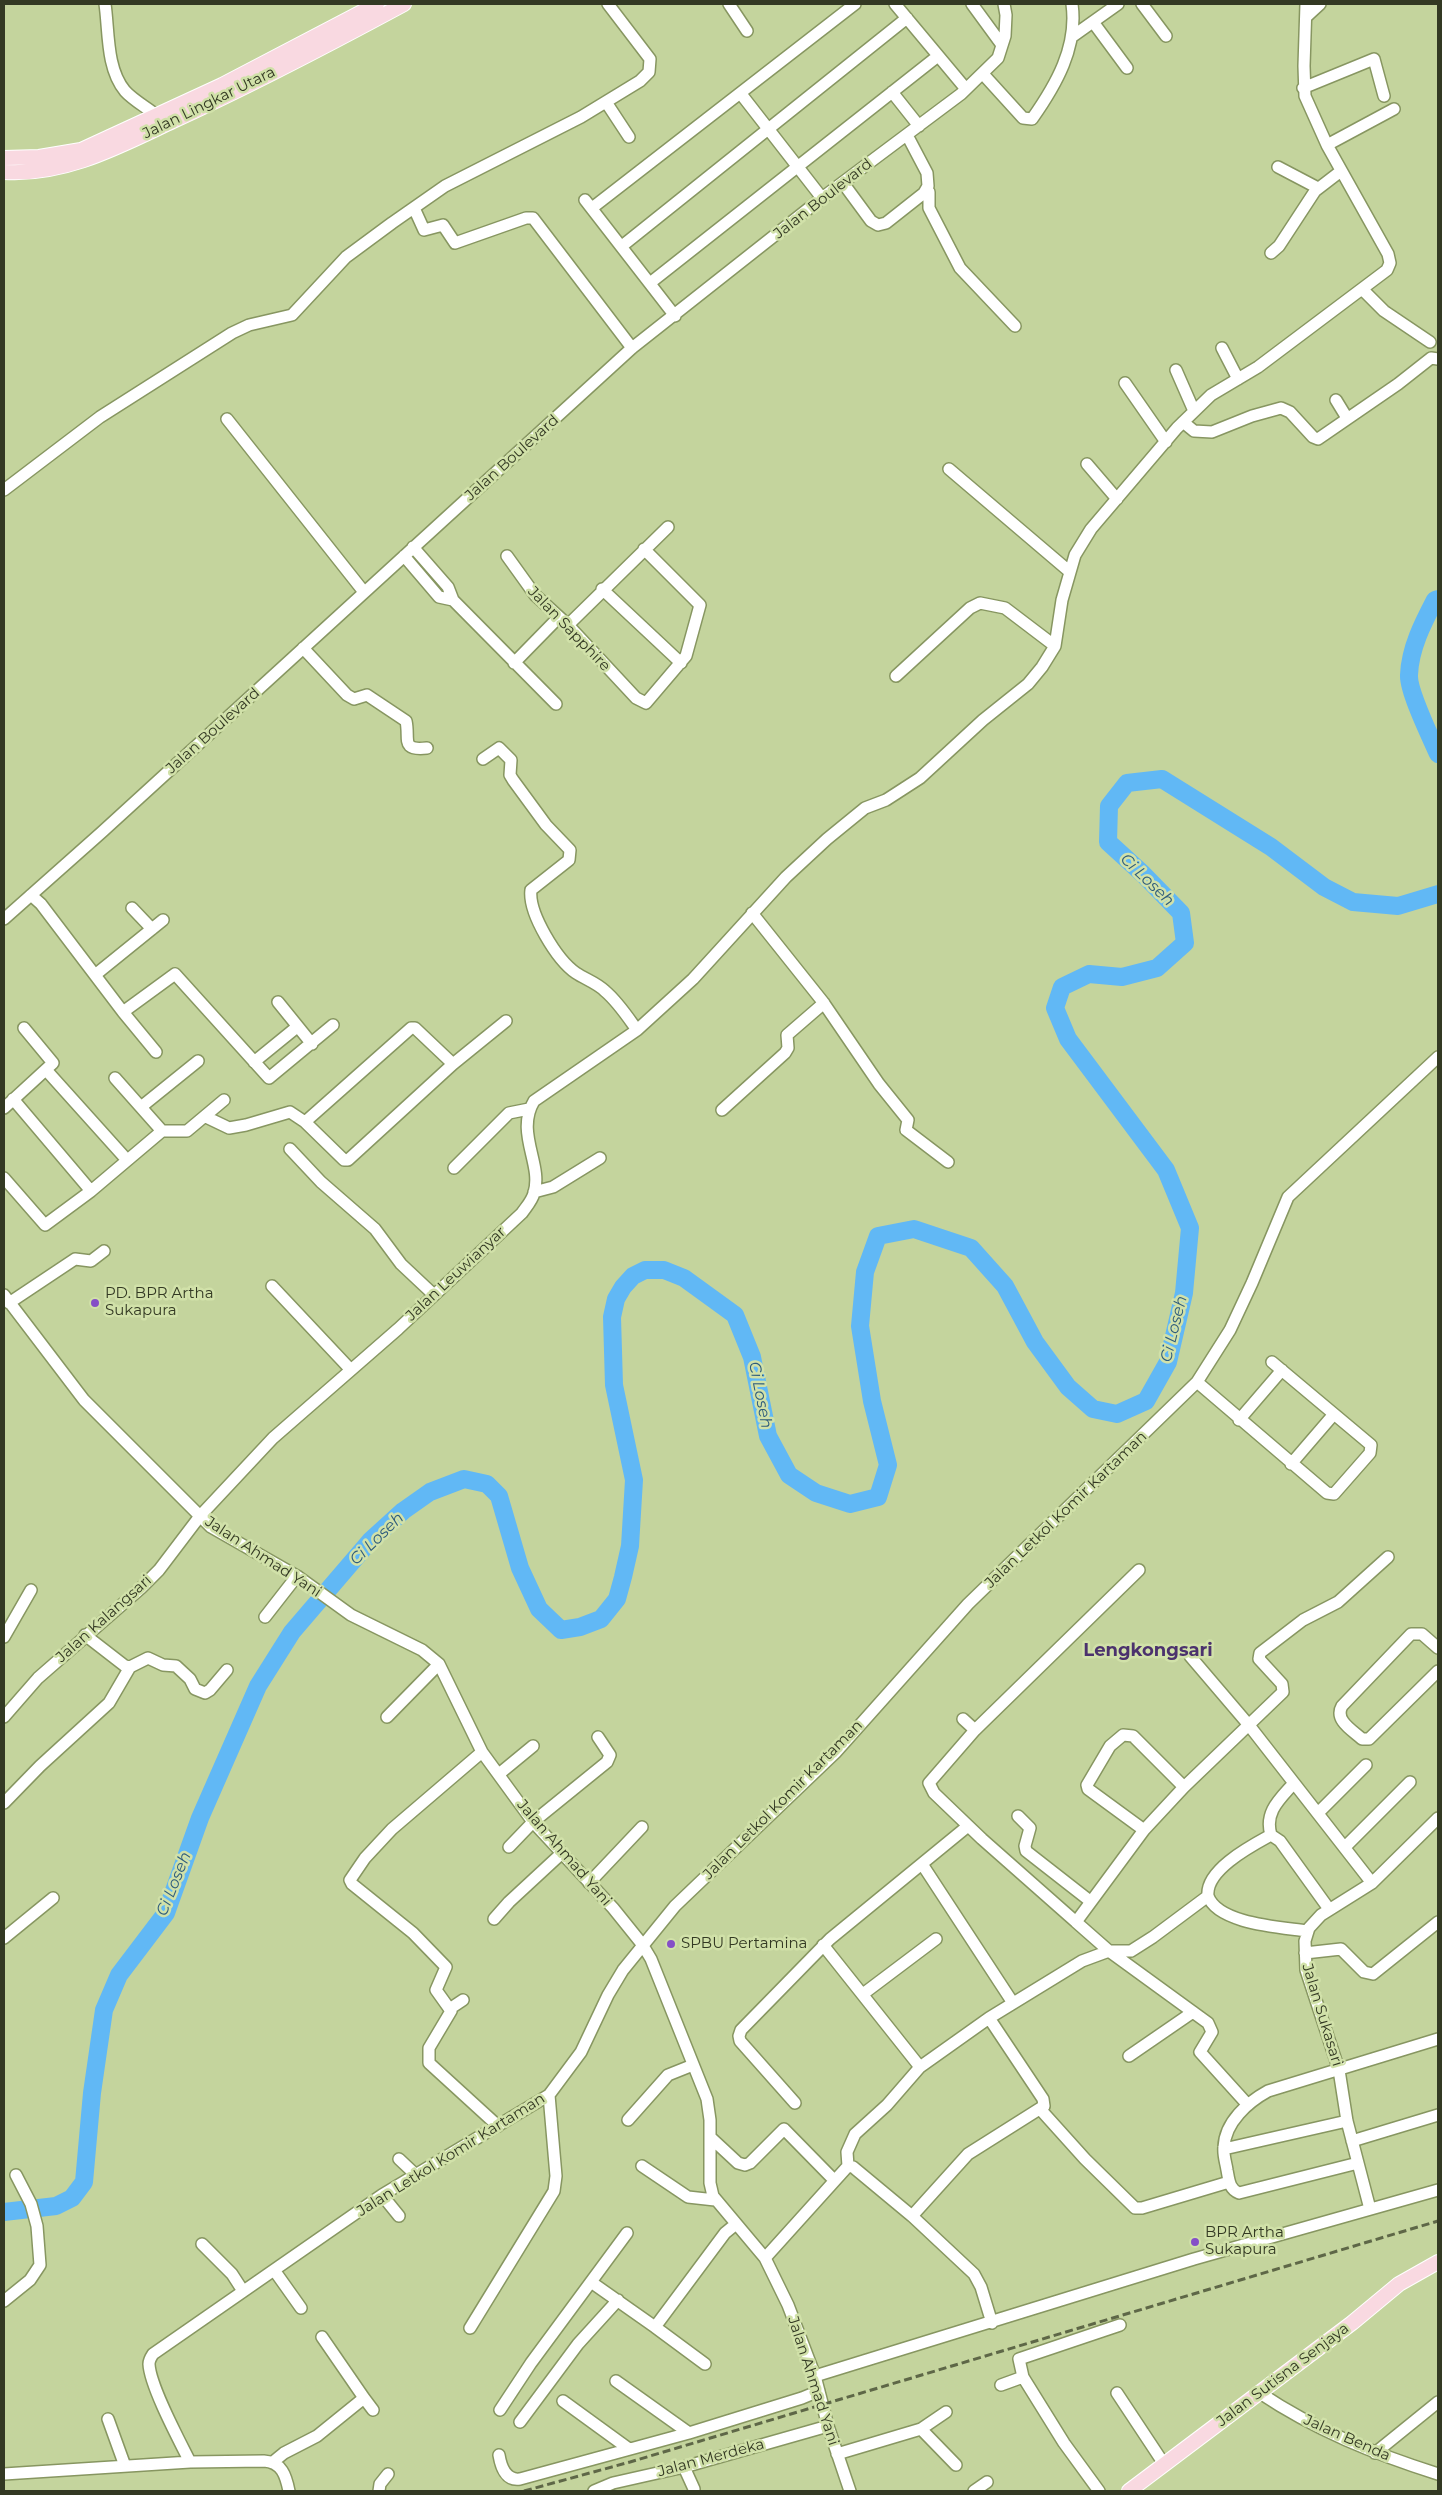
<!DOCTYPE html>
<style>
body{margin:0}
#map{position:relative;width:1442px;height:2495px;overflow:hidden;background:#c4d49d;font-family:Montserrat,sans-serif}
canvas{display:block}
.frame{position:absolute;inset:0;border:5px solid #333923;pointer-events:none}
</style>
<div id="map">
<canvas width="1442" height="2495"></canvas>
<div class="frame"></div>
</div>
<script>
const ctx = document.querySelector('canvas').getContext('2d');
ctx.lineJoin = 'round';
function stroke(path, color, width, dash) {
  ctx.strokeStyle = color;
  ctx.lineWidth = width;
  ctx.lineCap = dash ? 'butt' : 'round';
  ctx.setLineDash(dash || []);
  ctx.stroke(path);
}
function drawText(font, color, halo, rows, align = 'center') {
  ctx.font = font + ' Montserrat,sans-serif';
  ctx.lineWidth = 5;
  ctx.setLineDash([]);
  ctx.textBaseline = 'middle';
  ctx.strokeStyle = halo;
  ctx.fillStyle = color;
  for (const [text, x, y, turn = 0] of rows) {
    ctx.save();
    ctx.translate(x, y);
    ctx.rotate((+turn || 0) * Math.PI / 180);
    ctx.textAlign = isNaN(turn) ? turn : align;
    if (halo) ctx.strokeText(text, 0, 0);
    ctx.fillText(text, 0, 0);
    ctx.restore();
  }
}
stroke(new Path2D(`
 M1438,599L1435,600C1423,623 1410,648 1409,675C1408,691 1431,738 1438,754
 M4,2212L56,2206L72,2198L84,2182L92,2093L104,2010L119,1975L166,1913L200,1818L258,1686L292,1632L370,1541L403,1511L430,1492L464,1479L487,1484L499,1496L520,1568L539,1609L561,1630L580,1627L601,1619L617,1599L623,1577L630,1546L634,1480L614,1385L612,1317L616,1299L623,1287L633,1276L645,1270H664L684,1278L735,1315L752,1357L768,1436L789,1475L816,1493L850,1504L878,1497L888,1465L872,1401L860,1326L865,1272L878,1236L914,1229L971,1248L1005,1286L1035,1342L1068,1387L1093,1409L1117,1414L1146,1401L1168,1362L1184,1293L1190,1228L1166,1170L1068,1039L1055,1008L1062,987L1089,974L1122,977L1157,968L1185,943L1181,913L1143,874L1108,842L1109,806L1127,783L1162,779L1271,847L1324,887L1353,902L1398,906L1438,894`), '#61b8f5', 18);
const minor = new Path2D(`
 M105,4C109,31 106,68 125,91C133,100 146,107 156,115
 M729,4L747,31
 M895,4L966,89
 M972,4L1002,45
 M1142,4L1166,36
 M1307,16L1320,4
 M1093,22L1127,68
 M1073,36L1118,4
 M983,74L1023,118L1032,119C1056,85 1078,47 1072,4
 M1303,88L1374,59L1384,96
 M892,92L919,126
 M741,94L822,198
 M606,102L629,137
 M1327,145L1394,109
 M1278,167L1318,188
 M843,183L871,221L878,225L886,223L924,193L928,186L927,173L907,135
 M927,190L929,192V208L960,268L1015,326
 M585,200L675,316
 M414,208L424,230L443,225L455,243L526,218H533L632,348
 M592,208L855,4
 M622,246L907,18
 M1271,253L1279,246L1315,191L1341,171
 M650,283L938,56
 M1362,289L1384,311L1430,342
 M1222,348L1238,379
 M1176,370L1194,411
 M1125,383L1166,442
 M1336,400L1347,418
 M227,419L364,592
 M1183,422L1194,431L1212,432L1252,416L1281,408L1290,412L1313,437L1318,439L1398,384L1431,358L1438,359
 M1087,464L1117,499
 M949,469L1070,572
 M4,490L100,417L232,333L249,325L292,315L346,257L392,223L445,186L581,117L640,81L649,72L650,59L608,4
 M413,547L448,587L453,600L556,704
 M404,556L439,597L453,600
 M507,556L535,595L568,625L636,698L646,703L686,656L700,605L644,549
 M602,589L681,663
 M568,625L668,527
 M303,648L347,695L354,699L367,695L406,721C410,739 400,751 427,748
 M514,663L559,617
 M896,676L970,608L980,603L1005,608L1055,646
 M483,759L499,748L511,760L510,775L513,780L546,825L570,850L569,860L531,890C528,913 557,960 576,973C585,979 597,983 605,991C618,1002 627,1016 637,1030
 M31,895L41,904L123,1012L175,974L269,1078L333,1025
 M132,908L152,929
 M752,913L823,1002L879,1084L908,1120L906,1130L948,1162
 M4,919L102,832L632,348L822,198L961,94L998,58L1005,36L1006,15L1004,4
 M95,975L163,920
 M278,1002L312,1044
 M123,1012L156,1052
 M254,1062L297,1027
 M47,1071L127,1160
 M13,1099L91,1191
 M141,1107L198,1061
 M4,1108L53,1063L24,1028
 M722,1110L785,1053L788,1048L787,1035L824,1003
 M206,1117L229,1128L246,1125L290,1112L305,1122L344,1160H348L453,1064L506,1021
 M305,1122L411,1028H415L453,1064
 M162,1131H187L224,1100
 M290,1149L321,1182L375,1229L401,1264L434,1295
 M454,1168L509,1113L529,1109
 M4,1178L45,1225L91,1191L162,1131L115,1078
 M534,1192L553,1187L600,1158
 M272,1286L351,1370
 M4,1295L84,1400L211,1527L297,1576L351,1615L422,1650L439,1664L482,1752L533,1822L613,1908L642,1944L651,1959L707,2099L710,2120V2183L713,2196L765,2258L788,2305L815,2376L828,2426L850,2491
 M9,1303L75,1259L91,1261L104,1251
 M1197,1382L1327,1493L1334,1494L1370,1453L1371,1445L1272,1362
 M1239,1420L1282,1370
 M1291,1464L1334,1414
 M265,1617L297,1576
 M85,1635L125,1666L130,1667
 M4,1637L31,1590
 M1438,1648L1422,1634H1411L1342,1706C1334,1720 1352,1730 1362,1739H1369L1438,1671
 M1190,1656L1248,1724L1372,1883
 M4,1717L38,1678L141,1588L159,1570L200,1516L273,1438L398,1329L522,1213C526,1207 532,1201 534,1193C543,1164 515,1133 534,1101L637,1030L693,979L786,877L827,839L865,808L886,800L920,778L983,720L1028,684L1042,667L1055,646L1062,600L1075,555L1091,529L1177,428L1211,395L1258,367L1387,270L1390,263L1388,254L1327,145L1305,96L1304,66L1306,4
 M387,1717L439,1664
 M963,1719L975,1730
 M482,1752L392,1829L365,1858L350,1880L352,1884L413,1933L446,1967L436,1990L451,2011L429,2048V2063L498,2126
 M499,1774L533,1746
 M4,1803L40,1766L109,1703L130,1667L148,1658L163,1665L176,1666L190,1679L195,1689L205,1693L210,1690L227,1670
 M1318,1813L1366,1765
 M1018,1816L1030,1828L1025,1846L1026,1851L1090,1901
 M1144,1830L1088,1789L1087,1785L1110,1746L1123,1735L1133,1736L1184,1787
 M1271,1835L1280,1841L1329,1909
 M509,1847L533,1822L607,1762L610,1755L598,1737
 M1345,1847L1410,1782
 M922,1864L1013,2003
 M589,1883L642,1827
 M1208,1896C1205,1870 1251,1846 1271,1835C1264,1812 1280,1799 1294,1783
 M494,1919L509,1902L562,1853
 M1076,1922L982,1839L934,1793L929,1783L975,1730L1139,1570
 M4,1938L53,1898
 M823,1945L920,2067
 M1305,1953L1341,1949L1364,1972L1373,1974L1438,1922
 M863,1994L936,1939
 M451,2008L463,2000
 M1129,2056L1193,2012
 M795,2103L740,2041L739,2036L741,2030L830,1939L968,1826
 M1248,2105L1200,2052L1212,2032L1208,2023L1109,1951L1076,1922L1144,1830L1184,1787L1283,1692L1282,1684L1259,1659L1260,1653L1303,1620L1338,1602L1388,1557
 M1040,2109L1085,2159L1135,2208H1142L1229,2182
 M628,2120L668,2075L693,2065
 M710,2137L738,2163L745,2165L750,2163L784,2129L834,2180
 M1352,2141L1438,2115
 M1224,2149L1347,2121
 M399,2159L417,2176
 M1358,2163L1239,2193C1229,2189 1229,2180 1227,2170C1226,2163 1223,2155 1224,2147C1225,2122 1248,2102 1268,2091L1438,2039
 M642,2166L688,2197L715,2200
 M848,2166L853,2167L912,2216L974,2274L981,2287L992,2323
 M382,2195L399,2216
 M1370,2209L1347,2121L1339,2070L1306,1970L1305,1941L1309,1928L1321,1915L1372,1883L1438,1818
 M912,2216L968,2154L1044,2106L1043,2099L989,2018
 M202,2244L232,2274L243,2291
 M765,2258L848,2166L847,2152L855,2134L887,2105L920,2067L989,2018L1082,1961L1109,1951H1131L1153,1937L1208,1896C1218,1924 1281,1927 1307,1931
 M274,2270L301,2308
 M591,2282L655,2327L725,2233L736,2224
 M4,2301L30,2280L40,2265L37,2226L31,2204L16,2175
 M655,2327L705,2364
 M470,2328L554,2191L556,2176L549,2095
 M815,2376L1194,2259L1438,2190
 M1023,2377L1019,2359L1120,2325
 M616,2381L689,2433L802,2398L819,2391
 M1001,2385L1023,2377L1064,2443L1099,2491
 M1117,2393L1164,2464
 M1260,2393C1315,2430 1375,2454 1438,2474
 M364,2398L373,2410
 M563,2401L629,2449
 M500,2410L531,2363L627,2233
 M108,2419L125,2466
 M520,2422L578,2344L618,2300
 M921,2429L956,2465
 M1375,2453L1438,2402
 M837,2454L921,2429L946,2412
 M499,2455C501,2467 506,2481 520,2479L689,2433
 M190,2462C179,2440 150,2386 149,2364C149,2360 151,2357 153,2354L382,2195L549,2095L581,2052L608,1995L623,1970L675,1906L835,1753L968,1604L1197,1382L1230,1330L1252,1283L1288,1197L1438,1057
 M273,2462L284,2453L317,2436L364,2398L322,2337
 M684,2467L694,2489
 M4,2474L190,2462L264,2461C282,2462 286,2476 289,2491
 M379,2491L380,2484L388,2474
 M594,2491L613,2483L684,2467L828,2426
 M974,2491L987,2482`);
const major = new Path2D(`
 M4,158L39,157L81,150L222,85L377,4
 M4,172C65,176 120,146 173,121C252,85 328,45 404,4
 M1129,2491L1352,2323L1399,2284L1438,2262`);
stroke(minor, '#879661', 14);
stroke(major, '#fff', 16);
stroke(minor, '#fff', 11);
stroke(major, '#f9d9e1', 14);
stroke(new Path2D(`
 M524,2491L630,2462L1438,2221`), '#5e6747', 3, [8, 4]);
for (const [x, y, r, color] of [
 [95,1303,5,"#854fc7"],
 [671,1944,5,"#854fc7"],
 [1195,2242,5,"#854fc7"]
]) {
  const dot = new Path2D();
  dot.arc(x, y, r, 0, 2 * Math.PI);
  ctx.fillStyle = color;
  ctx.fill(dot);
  stroke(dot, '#d1e1a9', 2);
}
drawText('15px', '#333923', '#d1e1a9', [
 ["Jalan Lingkar Utara",209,103,-26],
 ["Jalan Boulevard",823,199,-38],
 ["Jalan Boulevard",512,458,-42],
 ["Jalan Sapphire",569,629,46],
 ["Jalan Boulevard",213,731,-42],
 ["Jalan Leuwianyar",456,1274,-43],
 ["Jalan Letkol Komir Kartaman",1066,1510,-44],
 ["Jalan Ahmad Yani",263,1557,33],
 ["Jalan Kalangsari",104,1619,-42],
 ["Jalan Letkol Komir Kartaman",783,1800,-45],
 ["Jalan Ahmad Yani",564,1853,49],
 ["Jalan Sukasari",1322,2015,73],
 ["Jalan Letkol Komir Kartaman",451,2155,-32],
 ["Jalan Sutisna Senjaya",1283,2375,-37],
 ["Jalan Ahmad Yani",813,2381,72],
 ["Jalan Benda",1347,2438,24],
 ["Jalan Merdeka",711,2458,-15]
]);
drawText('15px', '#333923', '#d1e1a9', [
 ["PD. BPR Artha",105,1294],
 ["Sukapura",105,1311],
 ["SPBU Pertamina",681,1944],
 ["BPR Artha",1205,2233],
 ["Sukapura",1205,2250]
], 'left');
drawText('italic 16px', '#2e5c7c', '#d1e1a9', [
 ["Ci Loseh",1147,880,44],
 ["Ci Loseh",1174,1329,-76],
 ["Ci Loseh",760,1395,79],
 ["Ci Loseh",377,1539,-44],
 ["Ci Loseh",174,1884,-68]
]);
drawText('bold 18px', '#4b326d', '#d1e1a9', [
 ["Lengkongsari",1148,1651]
]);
</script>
